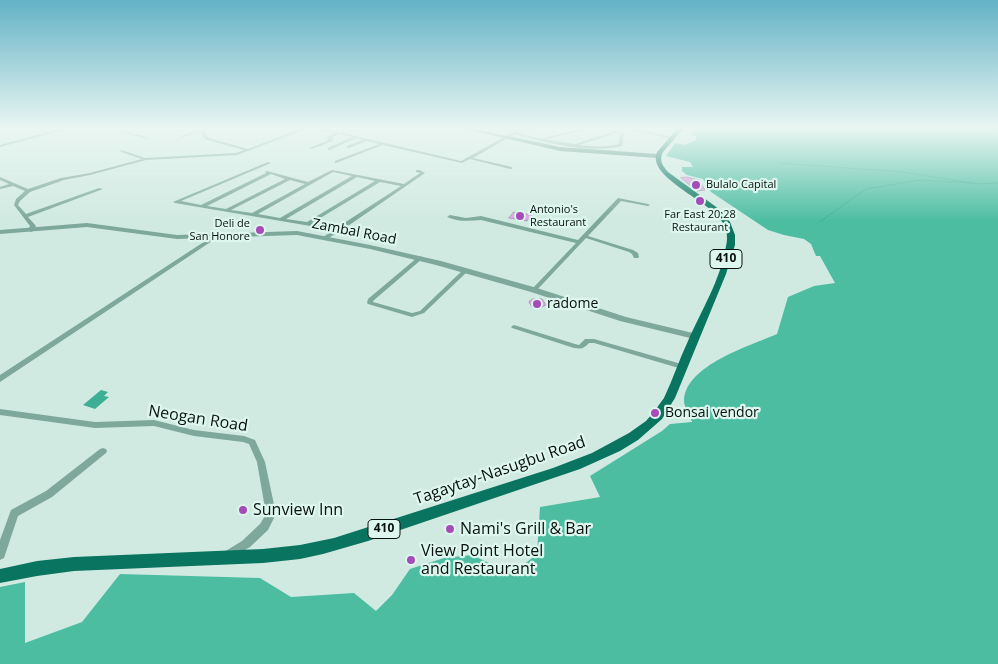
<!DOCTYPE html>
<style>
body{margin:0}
canvas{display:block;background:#d0eae1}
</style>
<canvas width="998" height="664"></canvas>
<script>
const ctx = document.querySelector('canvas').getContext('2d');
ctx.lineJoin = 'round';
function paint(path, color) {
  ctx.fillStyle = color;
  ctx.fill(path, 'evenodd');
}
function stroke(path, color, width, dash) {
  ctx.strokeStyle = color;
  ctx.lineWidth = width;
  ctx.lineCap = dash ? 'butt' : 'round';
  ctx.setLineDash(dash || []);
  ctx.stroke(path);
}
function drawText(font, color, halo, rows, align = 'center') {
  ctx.font = font + ' "Open Sans",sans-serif';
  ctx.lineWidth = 4.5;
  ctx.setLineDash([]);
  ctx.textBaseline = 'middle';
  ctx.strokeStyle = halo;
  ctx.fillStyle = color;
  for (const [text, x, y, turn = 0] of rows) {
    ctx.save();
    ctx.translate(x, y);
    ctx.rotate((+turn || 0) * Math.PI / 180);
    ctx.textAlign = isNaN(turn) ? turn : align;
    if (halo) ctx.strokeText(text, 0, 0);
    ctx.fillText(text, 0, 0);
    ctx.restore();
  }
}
paint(new Path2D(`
 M693,128H998V664H0V587L25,582V643L82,622L120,574L260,578L291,597L354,593L376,611L392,595L410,569L444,558L472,555L512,574L537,554L540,507L600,497L590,476L662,431L670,424L692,422C690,416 684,407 684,401C685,365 750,346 777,334L788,297L814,286L835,283L820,256H816L811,244L804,239L784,235L768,230L711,192L703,179L687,175L682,171V167H693L690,162L666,156L675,143L685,145L696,140V136L691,135Z`), '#4dbda2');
paint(new Path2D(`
 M101,390L108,392L104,396L109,397L95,409L83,405Z`), '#3caf94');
stroke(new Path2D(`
 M121,128L120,131L147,138
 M778,163L903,172L977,184
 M977,184L998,183
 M821,221L866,189L920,180L972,183`), '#3caf94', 1);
const building = new Path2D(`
 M687,177L699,180L705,190L697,191L681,178Z
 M514,212L532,215L527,221L509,218Z
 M533,299H542L546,305L540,308L532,307L529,302Z`);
paint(building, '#dca4e7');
stroke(building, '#ab9dae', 1);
paint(new Path2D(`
 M64,128H71L0,147V145Z
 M303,128H309L237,155L146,160L90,175L64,180L30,192L20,201L18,205L26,214L99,188L103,189L28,217L36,226L33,231L31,232L28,230L30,226L14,205L16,199L25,191L13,186L0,189V187L9,184L0,180V177L28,189L61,178L90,173L142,159L121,152L120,151L122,150L145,158L236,153L244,150L207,140L203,137L201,132L182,137L180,136L203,130L205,131L206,136L209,138L248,149Z
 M315,128H322L461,161L515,131L486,128H547L519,131L518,133L537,138L575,144L613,132L598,128H606L624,133L622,146C593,154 545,143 515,134L473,158L512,167V169H510L470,159L462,163L383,145L336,163H335V161L379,144L367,141L349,148H347V146L363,140L356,138L330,150H328V148L352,137L339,134L331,138L333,139V141L312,149L310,148L311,147L329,140L327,139V137L335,133ZM617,133L620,134L619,144C606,148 592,146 579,145Z
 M585,128H593L546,139L544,138Z
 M625,128H633L674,138L672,139Z
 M268,162L271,163L181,201L201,205L266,173L265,172L267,171L308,182L332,170L404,184L420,173L416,172V170H420L425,173L342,230L325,240L322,238L323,237L334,230L175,203L173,202ZM333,172L352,176L280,218L258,214ZM271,174L285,179L226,209L207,206ZM357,177L375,181L307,222L286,219ZM290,180L305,184L252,213L231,210ZM380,182L401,186L338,227L312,223Z
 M618,198L648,204L650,205L648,206L621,201L588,236L633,250L638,253L639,257L638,258H634L632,254L629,252L586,238L536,291H532L531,290L532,289L576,243L481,220C469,221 458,222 447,217L450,215L466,218L481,216L578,240Z
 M216,234L218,235V237L0,382V375Z
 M420,256L422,257V259L373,301V302L412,313L420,311L464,269H468L469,270L424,313L412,317L368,304L367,303L368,299L418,257Z
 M514,325L575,344L579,345L585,339H594L685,365L686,367L682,369L594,343H589C583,349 582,349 574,348L512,328L511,327L512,326Z
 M0,409L95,422L154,420L194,430L244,436L255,440L265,462L276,514L268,530L250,547L228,560L224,558L223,555L224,552L242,541L260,524L266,514L257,462L249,444L243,442L194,436L154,426L95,428L0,415Z
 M103,448L106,449L107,451L106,453L52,497L18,516L4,558L0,560V540L11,510L46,491L100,449Z`), '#7ea89b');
paint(new Path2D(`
 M87,223L177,235L297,231L370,245L441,261L537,288L626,317L697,334L698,336L694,339L620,321L531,292L436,265L370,249L297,235L177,239L87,227L0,234V230Z`), '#7ea89b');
paint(new Path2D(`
 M461,128H470L560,147L658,154L661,156L658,158L560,151Z`), '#478b79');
paint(new Path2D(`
 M678,128H684L663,152C659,160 662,165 668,172L719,209L730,222L735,235V245L726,274L675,398L662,419L638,440L620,451L580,469L368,541L323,554L300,559L263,563L74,571L37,576L0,583V569L37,561L74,557L263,549L300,545L334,538L553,468L592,453L629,433L646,421L653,413L664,398C673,379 679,360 688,341C701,311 721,279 726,246C728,238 727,230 723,223C712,201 646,178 657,152Z`), '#097560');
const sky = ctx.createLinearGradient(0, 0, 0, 221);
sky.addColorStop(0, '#63b2c6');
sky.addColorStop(0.58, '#eaf6f2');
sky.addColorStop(1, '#eaf6f200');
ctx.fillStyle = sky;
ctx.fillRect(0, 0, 998, 221);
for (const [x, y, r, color] of [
 [696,185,5,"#a64cb8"],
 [700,201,5,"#a64cb8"],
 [520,216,5,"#a64cb8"],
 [260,230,5,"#a64cb8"],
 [537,304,5,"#a64cb8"],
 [655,413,5,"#a64cb8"],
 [243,510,5,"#a64cb8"],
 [450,529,5,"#a64cb8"],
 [411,560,5,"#a64cb8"]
]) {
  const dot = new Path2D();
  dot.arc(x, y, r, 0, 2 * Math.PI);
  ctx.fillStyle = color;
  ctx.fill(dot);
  stroke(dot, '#ddf7ef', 2);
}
drawText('11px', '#08110e', '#ddf7ef', [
 ["Bulalo Capital",706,185],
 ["Antonio's",530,210],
 ["Restaurant",530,223],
 ["Far East 20:28",700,215,"center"],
 ["Restaurant",700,228,"center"],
 ["Deli de",250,224,"right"],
 ["San Honore",250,237,"right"]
], 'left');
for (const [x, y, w] of [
 [726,259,32],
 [384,529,32]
]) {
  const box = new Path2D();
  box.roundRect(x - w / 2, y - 9.5, w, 19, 4);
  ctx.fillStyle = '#ddf7ef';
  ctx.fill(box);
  stroke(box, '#08110e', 1);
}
drawText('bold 12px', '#08110e', null, [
 ["410",726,259],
 ["410",384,529]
]);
drawText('14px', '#08110e', '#ddf7ef', [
 ["Zambal Road",354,232,11]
]);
drawText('14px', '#08110e', '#ddf7ef', [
 ["radome",547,304],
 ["Bonsai vendor",665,413]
], 'left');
drawText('16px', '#08110e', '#ddf7ef', [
 ["Neogan Road",198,419,9],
 ["Tagaytay-Nasugbu Road",500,471,-19]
]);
drawText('16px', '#08110e', '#ddf7ef', [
 ["Sunview Inn",253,510],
 ["Nami's Grill & Bar",460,529],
 ["View Point Hotel",421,551],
 ["and Restaurant",421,569]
], 'left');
</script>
